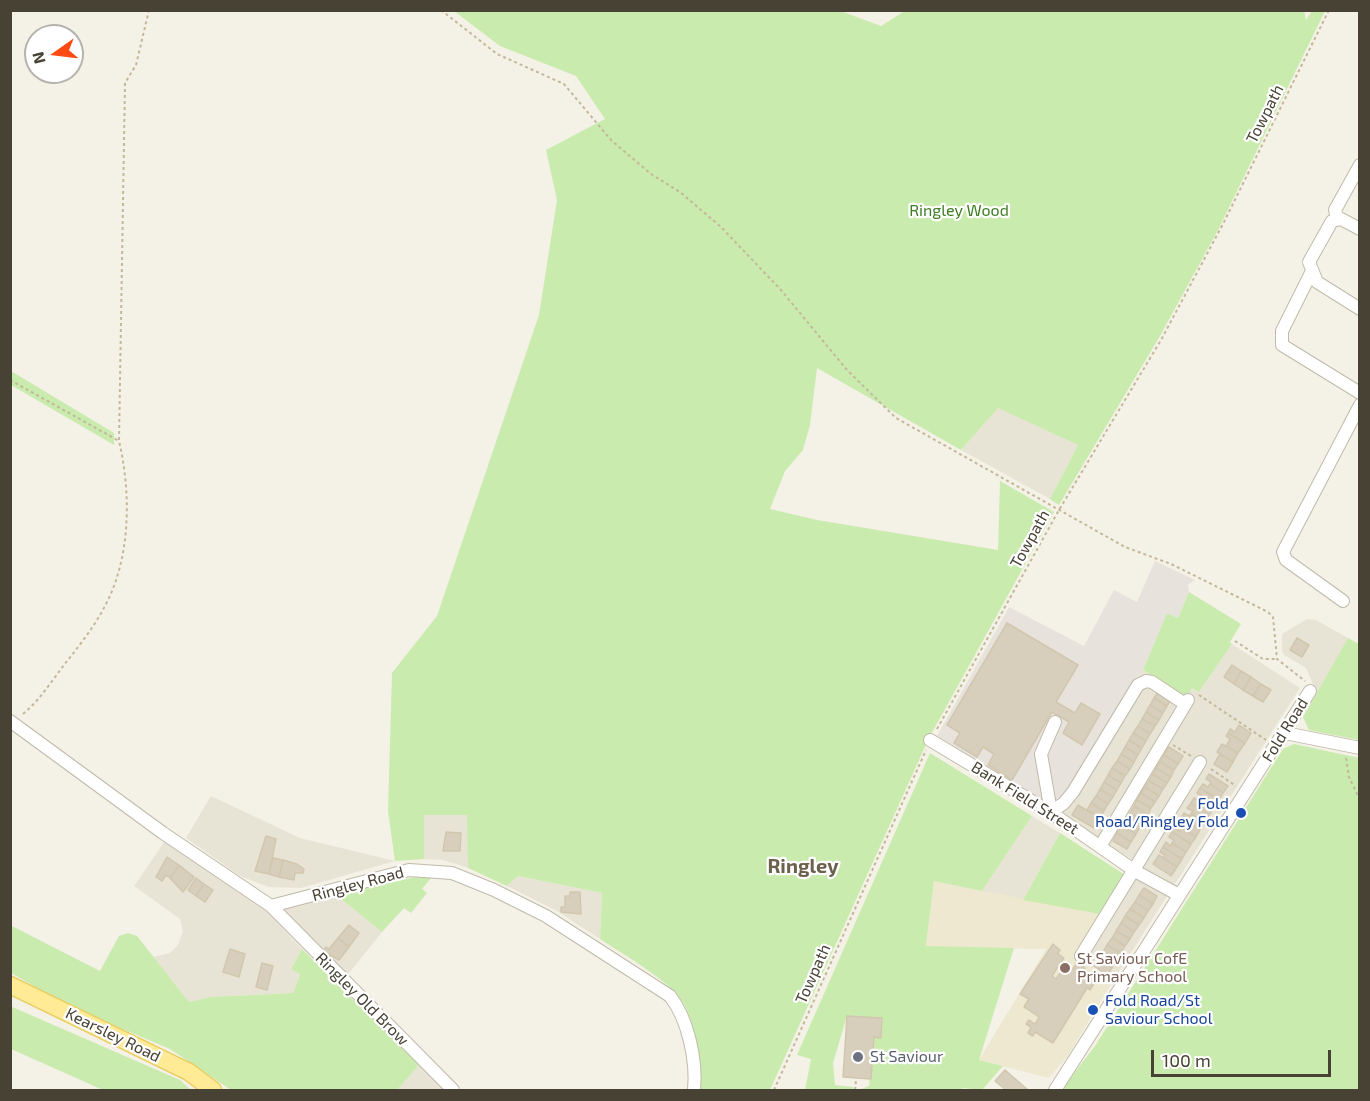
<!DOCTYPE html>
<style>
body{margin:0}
#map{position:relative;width:1370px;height:1101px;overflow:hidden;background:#f4f1e7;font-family:"Exo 2",sans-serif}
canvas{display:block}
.frame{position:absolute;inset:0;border:12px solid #484235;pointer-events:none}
.north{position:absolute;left:24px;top:24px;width:60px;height:60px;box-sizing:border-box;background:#fff;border:2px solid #b6b3ae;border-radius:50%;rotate:256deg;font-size:16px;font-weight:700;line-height:24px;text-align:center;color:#484235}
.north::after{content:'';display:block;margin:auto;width:21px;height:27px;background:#ff4b13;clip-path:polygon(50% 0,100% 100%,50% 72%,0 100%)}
.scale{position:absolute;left:1151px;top:1050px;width:180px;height:27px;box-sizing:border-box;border:3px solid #484235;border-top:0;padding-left:8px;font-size:18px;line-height:21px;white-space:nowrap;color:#484235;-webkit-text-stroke:4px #fff;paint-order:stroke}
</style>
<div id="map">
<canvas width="1370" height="1101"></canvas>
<div class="frame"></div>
<div class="north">N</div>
<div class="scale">100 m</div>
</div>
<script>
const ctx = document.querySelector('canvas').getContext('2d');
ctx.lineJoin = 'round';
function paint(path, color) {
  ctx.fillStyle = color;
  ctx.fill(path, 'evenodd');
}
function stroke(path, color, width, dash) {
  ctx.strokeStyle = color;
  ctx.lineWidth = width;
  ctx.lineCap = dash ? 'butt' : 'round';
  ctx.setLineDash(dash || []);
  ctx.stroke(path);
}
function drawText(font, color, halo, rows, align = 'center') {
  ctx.font = font + ' "Exo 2",sans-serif';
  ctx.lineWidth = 4.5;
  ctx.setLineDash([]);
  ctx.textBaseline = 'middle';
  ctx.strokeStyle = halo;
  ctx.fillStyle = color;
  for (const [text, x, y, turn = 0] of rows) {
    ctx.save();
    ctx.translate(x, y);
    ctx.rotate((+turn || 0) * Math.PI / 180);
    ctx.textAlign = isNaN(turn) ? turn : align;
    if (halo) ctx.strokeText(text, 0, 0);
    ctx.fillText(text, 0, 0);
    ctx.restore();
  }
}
paint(new Path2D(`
 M998,407L1078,445L1050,499L961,450Z
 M1307,619L1316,620L1348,638L1317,693L1306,668L1284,655L1282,650V634Z
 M1232,644L1300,688L1113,981L1077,956L1137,862L1056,814L1143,670L1187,697L1192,688L1199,692Z
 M211,796L300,838L395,861L301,888L269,887L240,876L186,838Z
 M424,815H468V868L443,860L424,859Z
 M1032,816L1060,833L1023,900L982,891Z
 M165,841L266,911L302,949L291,969L300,973L293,993L210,997L189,1002L153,957L170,953L178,945L183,931L180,919L134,886Z
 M518,876L602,893L600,939L557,911L507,886Z
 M336,895L382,932L346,977L280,910Z
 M419,1065L444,1090H397Z`), '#e8e4d5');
paint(new Path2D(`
 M1155,561L1195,580L1188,585L1189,592L1178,618L1167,613L1143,670L1058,811L937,736L1009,607L1084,646L1114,590L1137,602Z`), '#e7e3dc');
paint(new Path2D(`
 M934,881L1100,914L1077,956L1113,981L1067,1057L1049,1078L979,1060L1046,949L926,947Z`), '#eee8d0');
paint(new Path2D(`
 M838,10L881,26L906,10H1304L1306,20L1312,11H1325L1218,230L1160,336L1059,505L1050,499L1078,445L998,408L961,450L817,368L810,425L803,450L785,471L770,509L817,520L998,550L1000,481L1054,512L929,738L770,1090H700C697,1064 698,1033 686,1008C674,982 625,956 600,939L602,893L518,876L507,886L468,868L467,815H424V859L395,861L388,811L392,673L437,616L539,315L557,200L546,150L605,119L576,76L500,46L454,11Z
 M11,371L114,433V445L11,385Z
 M1189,592L1241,624L1230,642L1232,644L1199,692L1192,688L1187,697L1143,670L1167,613L1178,618Z
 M1348,638L1359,644V740L1309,730L1303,717Z
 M1294,744L1359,758V1090H1061L1095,1046L1283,749Z
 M930,753L1032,816L982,891L934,881L926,946L1014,948L979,1060L1003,1066L982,1090L963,1088L959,1090H859L869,1086L874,1037H881V1018L847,1016L833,1063L835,1085L853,1087V1090H805L811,1059L797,1055Z
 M1060,833L1125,875L1100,914L1023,900Z
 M415,877L431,878L422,889L427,893L411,913L404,908L382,932L336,895Z
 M10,925L100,971L119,936L128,933L137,936L189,1002L210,997L293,993L300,974L291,969L302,949L419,1065L397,1090H231L170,1049L70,1007L11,973Z
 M10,1006L180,1080L191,1090H103L11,1049Z`), '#caebae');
const building = new Path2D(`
 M1007,623L1078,665L1056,702L1075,713L1081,703L1100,714L1082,745L1063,733L1069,722L1052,712L1012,780L988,765L994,754L983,747L977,757L954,743L960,733L947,725Z
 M1297,638L1309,645L1302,657L1290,650Z
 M1232,665L1241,671L1234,684L1224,677Z
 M1241,671L1251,677L1243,690L1234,684Z
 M1251,677L1261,684L1253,696L1243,690Z
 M1261,684L1271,690L1263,702L1253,696Z
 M1159,691L1172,698L1167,706L1154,698Z
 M1154,698L1167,706L1163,713L1150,705Z
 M1150,705L1163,713L1159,720L1146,712Z
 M1146,712L1159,720L1155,726L1142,719Z
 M1142,719L1155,726L1150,734L1138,726Z
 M1239,725L1251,733L1245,743L1228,733L1230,729L1235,732Z
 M1138,726L1150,734L1146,741L1133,733Z
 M1133,733L1146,741L1142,748L1129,740Z
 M1228,733L1245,743L1238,753L1226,746L1230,739L1226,736Z
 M1129,740L1142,748L1138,755L1125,747Z
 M1222,744L1238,753L1233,762L1217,752Z
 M1125,747L1138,755L1134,762L1121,754Z
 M1169,747L1183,756L1178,764L1164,755Z
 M1121,754L1134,762L1130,769L1117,761Z
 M1220,754L1233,762L1227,772L1214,764Z
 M1164,755L1178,764L1174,770L1160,762Z
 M1117,761L1130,769L1125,776L1112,768Z
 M1160,762L1174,770L1171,777L1156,768Z
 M1112,768L1125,776L1121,783L1108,775Z
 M1156,768L1171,777L1167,783L1153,774Z
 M1153,774L1167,783L1163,789L1149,781Z
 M1209,774L1228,786L1223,793L1210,784L1211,782L1206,779Z
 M1108,775L1121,783L1117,790L1104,782Z
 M1149,781L1163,789L1159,796L1145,787Z
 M1104,782L1117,790L1113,797L1100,789Z
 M1203,784L1208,787L1210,784L1223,793L1219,800L1200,788Z
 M1145,787L1159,796L1155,802L1141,793Z
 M1200,788L1219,800L1214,808L1200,799L1202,796L1197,793Z
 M1100,789L1113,797L1108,804L1096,796Z
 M1141,793L1155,802L1151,808L1137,800Z
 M1096,796L1108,804L1104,811L1091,803Z
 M1194,798L1199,801L1200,799L1214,808L1209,815L1191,803Z
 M1137,800L1151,808L1148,815L1134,806Z
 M1091,803L1104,811L1100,818L1087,810Z
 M1191,803L1209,815L1205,822L1191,814L1193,811L1187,808Z
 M1078,805L1100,818L1094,828L1072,815Z
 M1134,806L1148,815L1144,821L1130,813Z
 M1130,813L1144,821L1140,827L1126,819Z
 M1184,813L1189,816L1191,814L1205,822L1200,830L1181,818Z
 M1181,818L1200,830L1196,837L1182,828L1183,826L1178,823Z
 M1126,819L1140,827L1136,834L1122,825Z
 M1122,825L1136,834L1131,842L1117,833Z
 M1175,828L1180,831L1182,828L1196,837L1191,844L1172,832Z
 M446,832L461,833L460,851H443Z
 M1172,832L1191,844L1186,852L1172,843L1174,840L1169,837Z
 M1117,833L1131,842L1127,849L1113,841Z
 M266,836L276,839L269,874L255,871Z
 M1166,842L1171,846L1172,843L1186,852L1182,859L1163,847Z
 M1163,847L1182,859L1177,867L1163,858L1165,855L1160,852Z
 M1159,855L1177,867L1171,876L1153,864Z
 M167,857L179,865L170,878L166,875L162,881L156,877Z
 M273,858L283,860L279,877L269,874Z
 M283,860L297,864L304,869L303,873H295L294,880L279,877Z
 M179,865L194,877L183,892L170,878Z
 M196,878L204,884L196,896L188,890Z
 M204,884L213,890L205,902L196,896Z
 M1144,888L1157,896L1153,904L1139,895Z
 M570,892H580L581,914L561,912V907H565V896H570Z
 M1139,895L1153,904L1148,911L1135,902Z
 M1135,902L1148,911L1144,918L1130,909Z
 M1130,909L1144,918L1139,925L1125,916Z
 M1125,916L1139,925L1134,932L1121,923Z
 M1121,923L1134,932L1130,939L1116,931Z
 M349,925L359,933L349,947L338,938Z
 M1116,931L1130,939L1125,946L1112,938Z
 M338,938L349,947L339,960L323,951L326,947L329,949Z
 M1112,938L1125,946L1121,953L1107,945Z
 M1053,944L1060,950L1058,954L1064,958L1052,976L1056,979L1065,966L1072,970L1077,963L1085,968L1083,971L1096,980L1090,990L1087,988L1053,1043L1035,1032L1033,1036L1028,1033L1031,1027L1026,1024L1029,1020L1035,1024L1039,1017L1024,1007L1029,999L1020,994Z
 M1107,945L1121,953L1116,960L1103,952Z
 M230,949L245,954L239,977L223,972Z
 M1103,952L1116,960L1112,968L1098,959Z
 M1098,959L1112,968L1107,975L1094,966Z
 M262,963L273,966L267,990L256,987Z
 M847,1016L882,1018L881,1038L874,1037L871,1079L843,1077Z
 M1005,1070L1028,1090H1006L995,1081Z`);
paint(building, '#d7cebc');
stroke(building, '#d2c7ae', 1.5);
const minor = new Path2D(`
 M1337,218L1335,210L1360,165
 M1360,229L1341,219L1332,221L1309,262L1317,282L1360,309
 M1311,273L1282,331V345L1360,393
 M1343,601L1286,560L1283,552L1360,405
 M10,721L163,833L271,906L453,1090
 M1055,722L1041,754L1051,812L1064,803L1073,792L1138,685L1146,681L1152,682L1185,704
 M1285,733L1360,748
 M930,740L1053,814L1135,871L1179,895
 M1101,845L1188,700
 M271,906L409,870L452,873L494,890L546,916L670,996C688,1019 697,1061 694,1090
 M1081,956L1200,762
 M1055,1090L1310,691`);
const major = new Path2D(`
 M10,985L189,1072L213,1090`);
stroke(minor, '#c0baa9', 14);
stroke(major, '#eacc5f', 19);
stroke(new Path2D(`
 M441,10L497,54L564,84L611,140L651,174L680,192L721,227L781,290L847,370L896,418L1125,547L1171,564L1268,612L1273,617L1277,659L1305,681
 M10,380L119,441
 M1235,641L1263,659H1277
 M1199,695L1266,740
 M23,714C39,701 51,682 64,665C79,646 95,626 106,604C131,556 131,492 119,441L125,83L136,65L149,10
 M937,729L1059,510L1161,340L1224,222L1329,10
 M1173,745L1191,756
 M1346,758L1349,777L1360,800
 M1211,769L1236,786
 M774,1090L926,750
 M855,1090L856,1080`), '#c3b899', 2, [3, 3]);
stroke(minor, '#fff', 12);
stroke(major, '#ffea95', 16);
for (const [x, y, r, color] of [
 [1241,813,6,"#1a4fb4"],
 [1065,968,6,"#8d6e63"],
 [1093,1010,6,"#1a4fb4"],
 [858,1057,6,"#6b7280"]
]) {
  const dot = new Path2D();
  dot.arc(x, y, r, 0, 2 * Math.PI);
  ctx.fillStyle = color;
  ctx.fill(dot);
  stroke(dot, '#fff', 2);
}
drawText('16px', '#484235', '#fff', [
 ["Towpath",1265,114,-63],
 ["Towpath",1030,539,-61],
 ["Fold Road",1285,730,-58],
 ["Bank Field Street",1025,798,32],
 ["Ringley Road",358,884,-15],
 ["Towpath",813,974,-66],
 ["Ringley Old Brow",362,999,45],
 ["Kearsley Road",113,1035,26]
]);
drawText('16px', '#3f7d25', '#fff', [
 ["Ringley Wood",959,211]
]);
drawText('16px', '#164399', '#fff', [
 ["Fold",1229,804],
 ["Road/Ringley Fold",1229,822],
 ["Fold Road/St",1105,1001,"left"],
 ["Saviour School",1105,1019,"left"]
], 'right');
drawText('16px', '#785e54', '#fff', [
 ["St Saviour CofE",1077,959],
 ["Primary School",1077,977]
], 'left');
drawText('16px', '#5b616d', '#fff', [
 ["St Saviour",870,1057]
], 'left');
drawText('bold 20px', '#6b614c', '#fff', [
 ["Ringley",803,866]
]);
</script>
